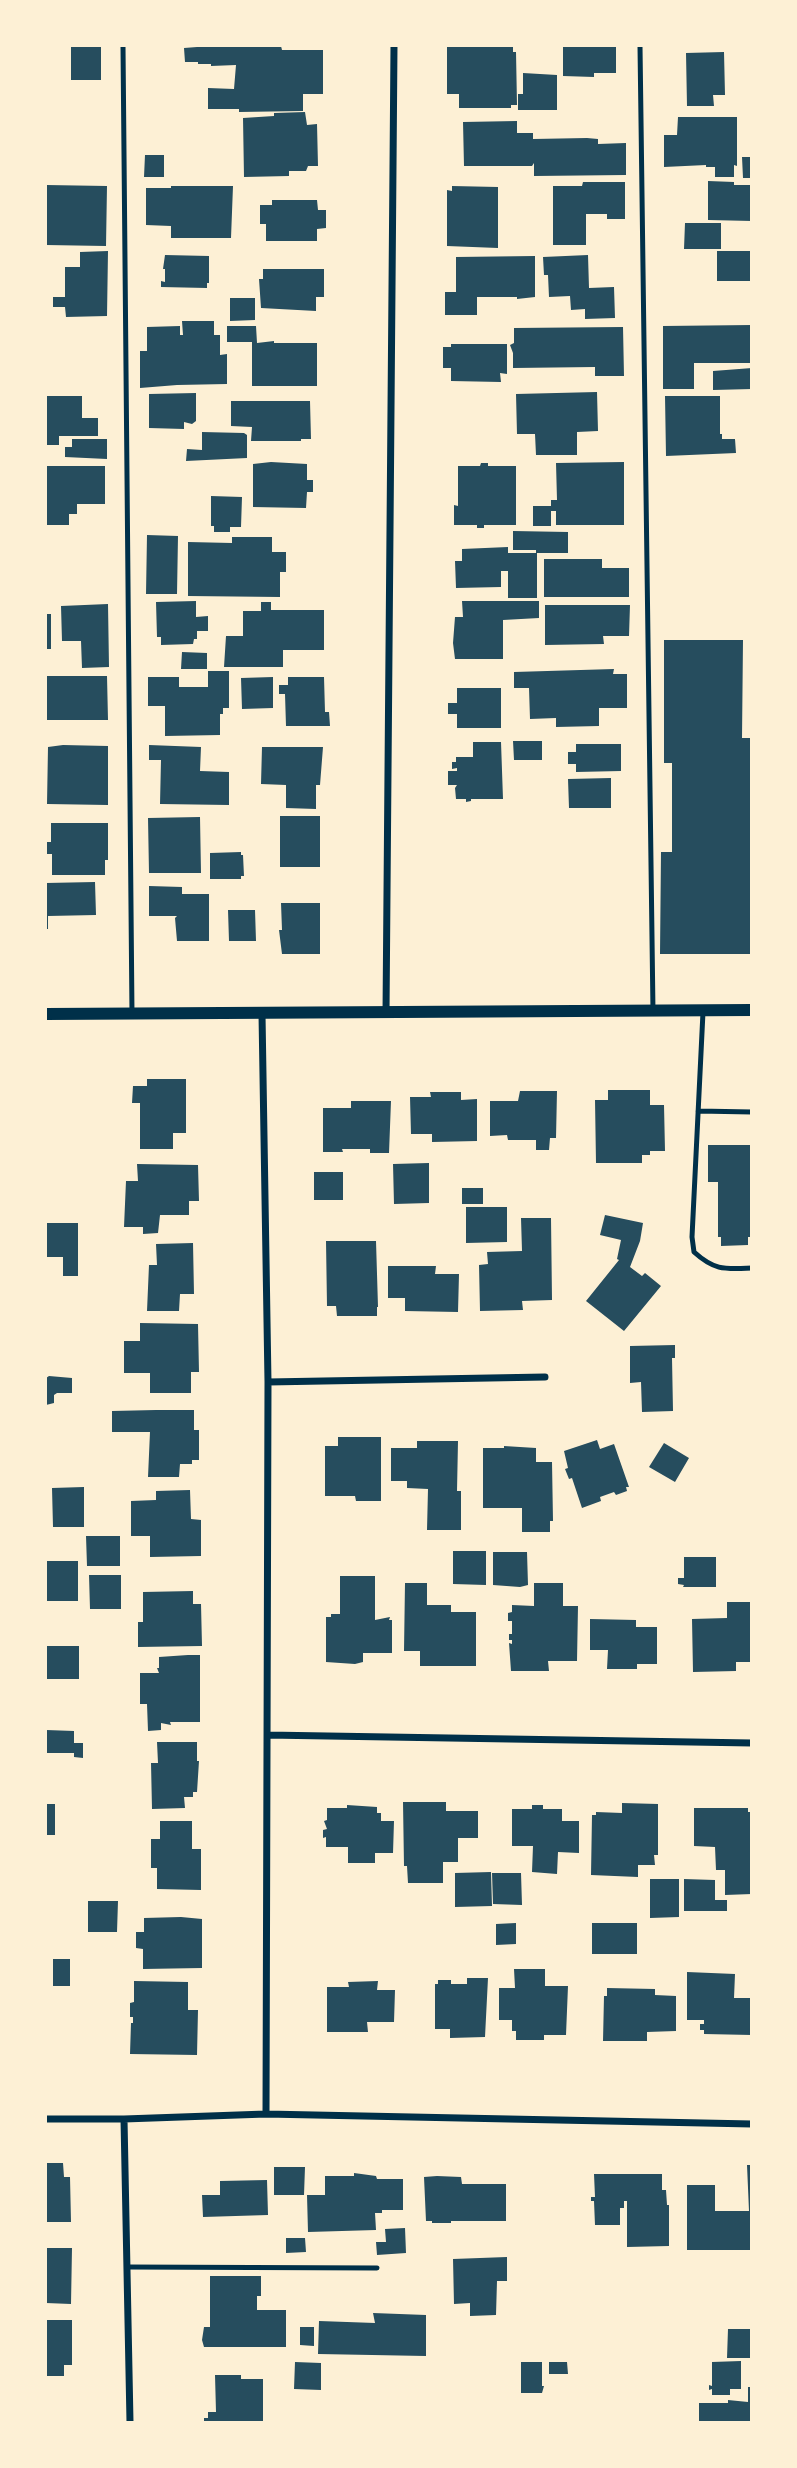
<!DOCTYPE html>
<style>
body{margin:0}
#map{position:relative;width:797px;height:2468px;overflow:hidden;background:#fdf0d5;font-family:Ubuntu,sans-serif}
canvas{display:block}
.frame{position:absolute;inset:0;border:47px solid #fdf0d5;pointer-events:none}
</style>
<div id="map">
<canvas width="797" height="2468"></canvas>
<div class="frame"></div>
</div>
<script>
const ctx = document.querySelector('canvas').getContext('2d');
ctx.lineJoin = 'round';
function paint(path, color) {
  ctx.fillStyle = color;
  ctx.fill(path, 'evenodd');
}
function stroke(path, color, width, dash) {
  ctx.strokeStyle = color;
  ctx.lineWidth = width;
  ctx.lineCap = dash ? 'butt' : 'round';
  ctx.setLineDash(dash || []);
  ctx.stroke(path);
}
paint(new Path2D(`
 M210,46H281L282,50H323V94H303V111L239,112V109H208V88L234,89L236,65L211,66V64H198V62H185L184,48Z
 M447,46H513V52H516L517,105H511V108H459V94H447Z
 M563,46H616V73H594V77L563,76Z
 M71,47H101V80H71Z
 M724,52L725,95H713L714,106H687L686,53Z
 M523,73L557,75V110H518V94H523Z
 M305,112L307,125L317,124L318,166H308L306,171H289V176L244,177L243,118L274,116V113Z
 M678,117H737V166L734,165V177H715V167H706V165L664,167V135H677Z
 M517,121V133H533V139L587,138L598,139V144L626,143V175L534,176V163L532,166H464L463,122Z
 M145,155H164V177H144Z
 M742,157H752V178H743Z
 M708,181L734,182V185H752V221L708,220Z
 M583,182H625V219H607V214H586V245H553V186H582Z
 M46,185L107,186L106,246L46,245Z
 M171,186H233L231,238H171V226L146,225V188H171Z
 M452,186L498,187V248L447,246V190L452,191Z
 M272,200H317L318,210H326V228L317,229V241H266V224H260V205H272Z
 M685,223H721V249H684Z
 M108,251L107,316L66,317L65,307H53V297H65V267H80V252Z
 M717,251H752V281H717Z
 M165,255L209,256V283H207V288L161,287V281L165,282V269H163Z
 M588,255L589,288L614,287L615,318L585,319V309L571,310L570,296L549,297L548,275H544L543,257Z
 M535,256V297L517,299V297H477V315H445V292H456V257Z
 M263,269H324V297H316V311L261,308L259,279H263Z
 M230,298H255V320L230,321Z
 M182,321H214V335H220V355L227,354V384L177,385L140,388V351H147V327L180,326V335H183Z
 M752,325V363H694V389H663V326Z
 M227,326H256L257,343L274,341V343H317V386H252V342H227Z
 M623,327L624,376H595V367L513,368V353L510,345L514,343V328Z
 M451,344H507V374L500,373L501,382L451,381V368H443V347H451Z
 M752,368V389L713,390V371Z
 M597,392L598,431L577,432V455H536L535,434H517L516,394Z
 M196,393V421L192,424L184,422V429L149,428V394Z
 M46,396H82V418H98V436H59V445H46Z
 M665,396H720V434H722V439H735L736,453L666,456Z
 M231,401H310L311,439H301V441H251L252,427L231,426Z
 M202,432L244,433L247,435V458L186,461L187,449L202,450Z
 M72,439H107V459L65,457V447H72Z
 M271,462L307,464V480H313V492H307L306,508L253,507V464Z
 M624,462V525H556V511H551V526H533V506H551V500H557L556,463Z
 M481,463H488V466H516V525H484V528H477V525H454V505L458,506V466H480Z
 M46,466H105V504H77V514H69V525H46Z
 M211,496L242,497L241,527H230V532H214V526H211Z
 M513,531L568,532V553H537V598H508V571H501V587L456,588L455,561H462V549L508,547V553H536V550H513Z
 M147,535L178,536L177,594H146Z
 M232,537H272V552H286V572H280V597L188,596V542L232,543Z
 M544,559H602V568H629V597H544Z
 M196,601V617L208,616V631H197V639H194L193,644L161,645V637H157L156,602Z
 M462,601H539V618L503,620V659H455L453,643L455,617H463Z
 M261,602H271V610H324V650H283V667H224L226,636H243V611H261Z
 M108,604L109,667L82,668L81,641H62L61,606Z
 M545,605H630L629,636H603L604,644L545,645Z
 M46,614H51V649H46Z
 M664,640H743L742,738H752V954H660L661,852H672V763H664Z
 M182,652L207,653V669H181Z
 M614,669L613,674H627V708H599V726L556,727V718L530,719L529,688H514V672Z
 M208,671H229V708H223V714H220V735L165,736V706H148V677H179V687H208Z
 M46,676H107L108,720H46Z
 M273,677V708L242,709L241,678Z
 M288,677H324L325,712H329L330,726H286L285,694H279V685H288Z
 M457,688H501V728H457V714H448V703H457Z
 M513,741H542V760H514Z
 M473,742H501L503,799H471V801L466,802V799H456L455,788L457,785H448V771H457V768L452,769V762H456V757H473Z
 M576,744H621V771L576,772V764H568V752H576Z
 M63,745L108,746V805L47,804L48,747Z
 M149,745L201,747L200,771L229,772V805L160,804L161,760H149Z
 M262,747H323L320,785H316V809L286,808V785L261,784Z
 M611,778V808H569L568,779Z
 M280,816H320V867H280Z
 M200,817L201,873H149L148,818Z
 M51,823H108V860H105V875H52V854H46V842H51Z
 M241,852V855H243L244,876H241V879H210V853Z
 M95,882L96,915L48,916V929H46V883Z
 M149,886L182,887V894H209V941H177L175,918L177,916H149Z
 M281,903H320V954H282L279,930H282Z
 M228,910H255L256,941H229Z
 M147,1079H186V1133H173V1149H140V1103H132L133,1086H147Z
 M608,1090H650V1105H664L665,1151H650V1155H642V1163H596L595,1100H608Z
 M520,1091H557L556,1138H550L549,1150H536V1140H508L507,1135L490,1136V1101H518Z
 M430,1092H461V1100L477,1099V1141L432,1142V1134H411L410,1097H431Z
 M351,1101H391L389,1153H370V1149H342L343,1152H323V1108H351Z
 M708,1145H752V1237H748V1245L721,1246V1237H718V1182H708Z
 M429,1163V1203L394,1204L393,1164Z
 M137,1164L198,1165L199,1201H189V1215H160L158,1233L143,1234V1227H124L126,1181H138Z
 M314,1172H343V1200H314Z
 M462,1188H483V1204H462Z
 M466,1207H507V1242L466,1243Z
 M605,1215L643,1223L640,1241L630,1267L642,1276L645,1273L661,1286L624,1331L586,1301L619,1260L617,1259L621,1240L600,1235Z
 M521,1218H551L552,1300L522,1301L523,1310L480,1311L479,1265L488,1264L487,1252L522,1251Z
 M46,1223H78V1276H63V1257H46Z
 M326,1241H376L378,1307H377V1316H337L336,1306H327Z
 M193,1243L194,1294H180L179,1311H147L149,1265H157L156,1244Z
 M388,1266H436L435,1274H459L458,1312L405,1311V1298H388Z
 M140,1323L198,1324L199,1372H191V1393H150V1373H124V1341H140Z
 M675,1345V1358H672L673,1411L642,1412L641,1382L630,1383V1346Z
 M49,1376L72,1378V1393H57L54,1395V1403L46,1405V1378Z
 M156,1410H194V1430H199V1460H192V1464H180L179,1477H148L150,1432H112V1411Z
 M338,1437H381V1501H356L355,1496H325V1446H338Z
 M597,1440L600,1449L614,1444L629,1487H626L627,1491L616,1495L614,1492L600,1497L601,1501L582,1508L572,1478L569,1479L565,1469L568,1468L564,1451Z
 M417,1441H458L457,1491H461V1530H427L428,1489L407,1488V1481H391V1448H417Z
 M664,1443L689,1458L675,1482L649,1467Z
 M504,1446L536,1448V1462H552L553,1521H550V1532H522V1508H483V1448H504Z
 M84,1487V1527H53L52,1488Z
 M190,1490L191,1519L201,1520V1556L150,1557V1536H131V1501L156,1500V1491Z
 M86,1536H120V1566H87Z
 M453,1551H486V1585L453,1584Z
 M493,1552H527L528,1585L520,1587L493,1585Z
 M684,1557H716V1587H683L684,1585L678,1584V1578H684Z
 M46,1561H78V1601H46Z
 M89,1575H121V1609H90Z
 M340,1576H375V1620L390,1617L389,1620H392V1653H363V1662L355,1664L326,1662V1617H331V1614H340Z
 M405,1583H427V1605H451V1612H476V1666H420V1651H404Z
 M534,1583H563V1606H578L577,1661H548L549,1671H511L509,1643L512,1644V1640H509V1634H512V1621H508V1613L512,1612V1605L534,1606Z
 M193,1591V1604H201L202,1646L138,1647V1622H143V1592Z
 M727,1602H752V1662H736V1671L693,1672L692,1619L727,1618Z
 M590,1619L636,1620V1627H657V1664H637V1669H607L608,1650H590Z
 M47,1646H79V1679H47Z
 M188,1655H200V1722H170L171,1725L161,1723V1730L148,1731L147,1704H140V1673H159L157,1668H159V1657Z
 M46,1730L74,1731V1743H83V1758L74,1757V1753H46Z
 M157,1742H197V1761H199L197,1792H193V1797H184L185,1808L152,1809L151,1763H158Z
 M403,1802H446V1811H478V1838H458V1862H443V1883H408L407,1866H404Z
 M622,1803L658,1804V1855H654L655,1865H638V1877L591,1875L592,1815H596V1812L622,1813Z
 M46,1804H55V1835H46Z
 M347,1805L377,1807V1813H381V1821H394L393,1853H375V1863H348V1847H326V1837L323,1838V1830L327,1829L324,1821L327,1820V1808H347Z
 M532,1805H543V1809H562V1821H579V1853L558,1852L557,1874L532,1872L533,1846H512V1809H532Z
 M694,1808H748V1812H752V1894L725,1895V1870H716L715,1847L694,1846Z
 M160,1821H192V1849H201V1890L157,1889V1868H151V1839H160Z
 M491,1872L492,1906L455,1907V1873Z
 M492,1873H521L522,1905L493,1904Z
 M650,1879H679V1917L650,1918Z
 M684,1879L715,1880V1900H727V1911H684Z
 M88,1901H118L117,1932H88Z
 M181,1917L202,1919V1968L143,1969V1949L136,1948V1932H144V1918Z
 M516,1923V1944L496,1945V1924Z
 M592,1923H637V1954H592Z
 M53,1959H70V1986H53Z
 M514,1969H545V1986H568L566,2035H544V2040H516V2031H512V2020H499V1988H515Z
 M687,1972L735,1974L734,1998H752V2035L704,2034V2030H700V2024H704V2020H687Z
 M467,1978H488L485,2037L450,2038V2029H435V1984H438V1980H451V1984H467Z
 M134,1981L188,1982V2010H198L197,2055L130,2054L131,2023H133V2017H130V2003L134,2002Z
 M378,1981L377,1990H395L394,2022H367L368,2032H327V1987H349L348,1982Z
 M607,1988L655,1989V1995L676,1996V2031L647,2032V2041H603L604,1996H607Z
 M46,2163H63L64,2177H70L71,2222H46Z
 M747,2165H752V2250H687V2185H715V2211H749Z
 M274,2167H305L304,2195H274Z
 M354,2173L376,2176L377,2179H403V2210H382V2213H375L376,2230L308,2232L307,2195H325V2176H354Z
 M594,2174H662V2190H666L667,2205H669V2246L627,2247V2201H624V2208H620V2225H595L594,2201H591V2197H595Z
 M437,2176L461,2177L462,2184H506V2221H451V2223H432V2221H426L424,2177Z
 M267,2180L268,2215L203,2217L202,2195H220V2181Z
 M405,2228L406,2253L377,2255L376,2242H386L385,2229Z
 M286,2238H305L306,2252L286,2253Z
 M46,2248H72L71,2304L46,2303Z
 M507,2257V2281H497L496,2315L470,2316V2303L454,2304L453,2259Z
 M210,2276H261V2296H257V2310H286V2347H204L202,2340L204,2327H210Z
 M373,2313L426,2315V2356L318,2354L319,2321L375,2323Z
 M46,2320H72V2365H64V2376H46Z
 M300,2327H314V2346L300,2345Z
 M728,2329H752V2358H727Z
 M741,2361V2389H730V2395H712V2389L709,2390V2385L712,2386V2362Z
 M295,2362L321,2363V2390L294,2389Z
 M521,2362H542V2386H544L542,2393H521Z
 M549,2362H567L568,2374H549Z
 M215,2375H241V2379H263V2422H204V2418H208V2412H216Z
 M748,2387H752V2422H699V2403H728V2400L748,2402Z`), '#264d5e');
stroke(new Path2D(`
 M123,46L132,1014
 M640,46L653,1011
 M703,1012L692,1237L694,1252C715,1271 725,1269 752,1268
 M698,1111L752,1112
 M127,2267L377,2268`), '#003049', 5);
stroke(new Path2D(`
 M386,1013L394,46
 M262,1014L268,1382L266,2114
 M268,1382L545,1377
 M267,1735L752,1743
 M46,2119H124L266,2114L752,2124
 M124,2119L130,2422`), '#003049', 7);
stroke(new Path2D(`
 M46,1014L752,1010`), '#003049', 12);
</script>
